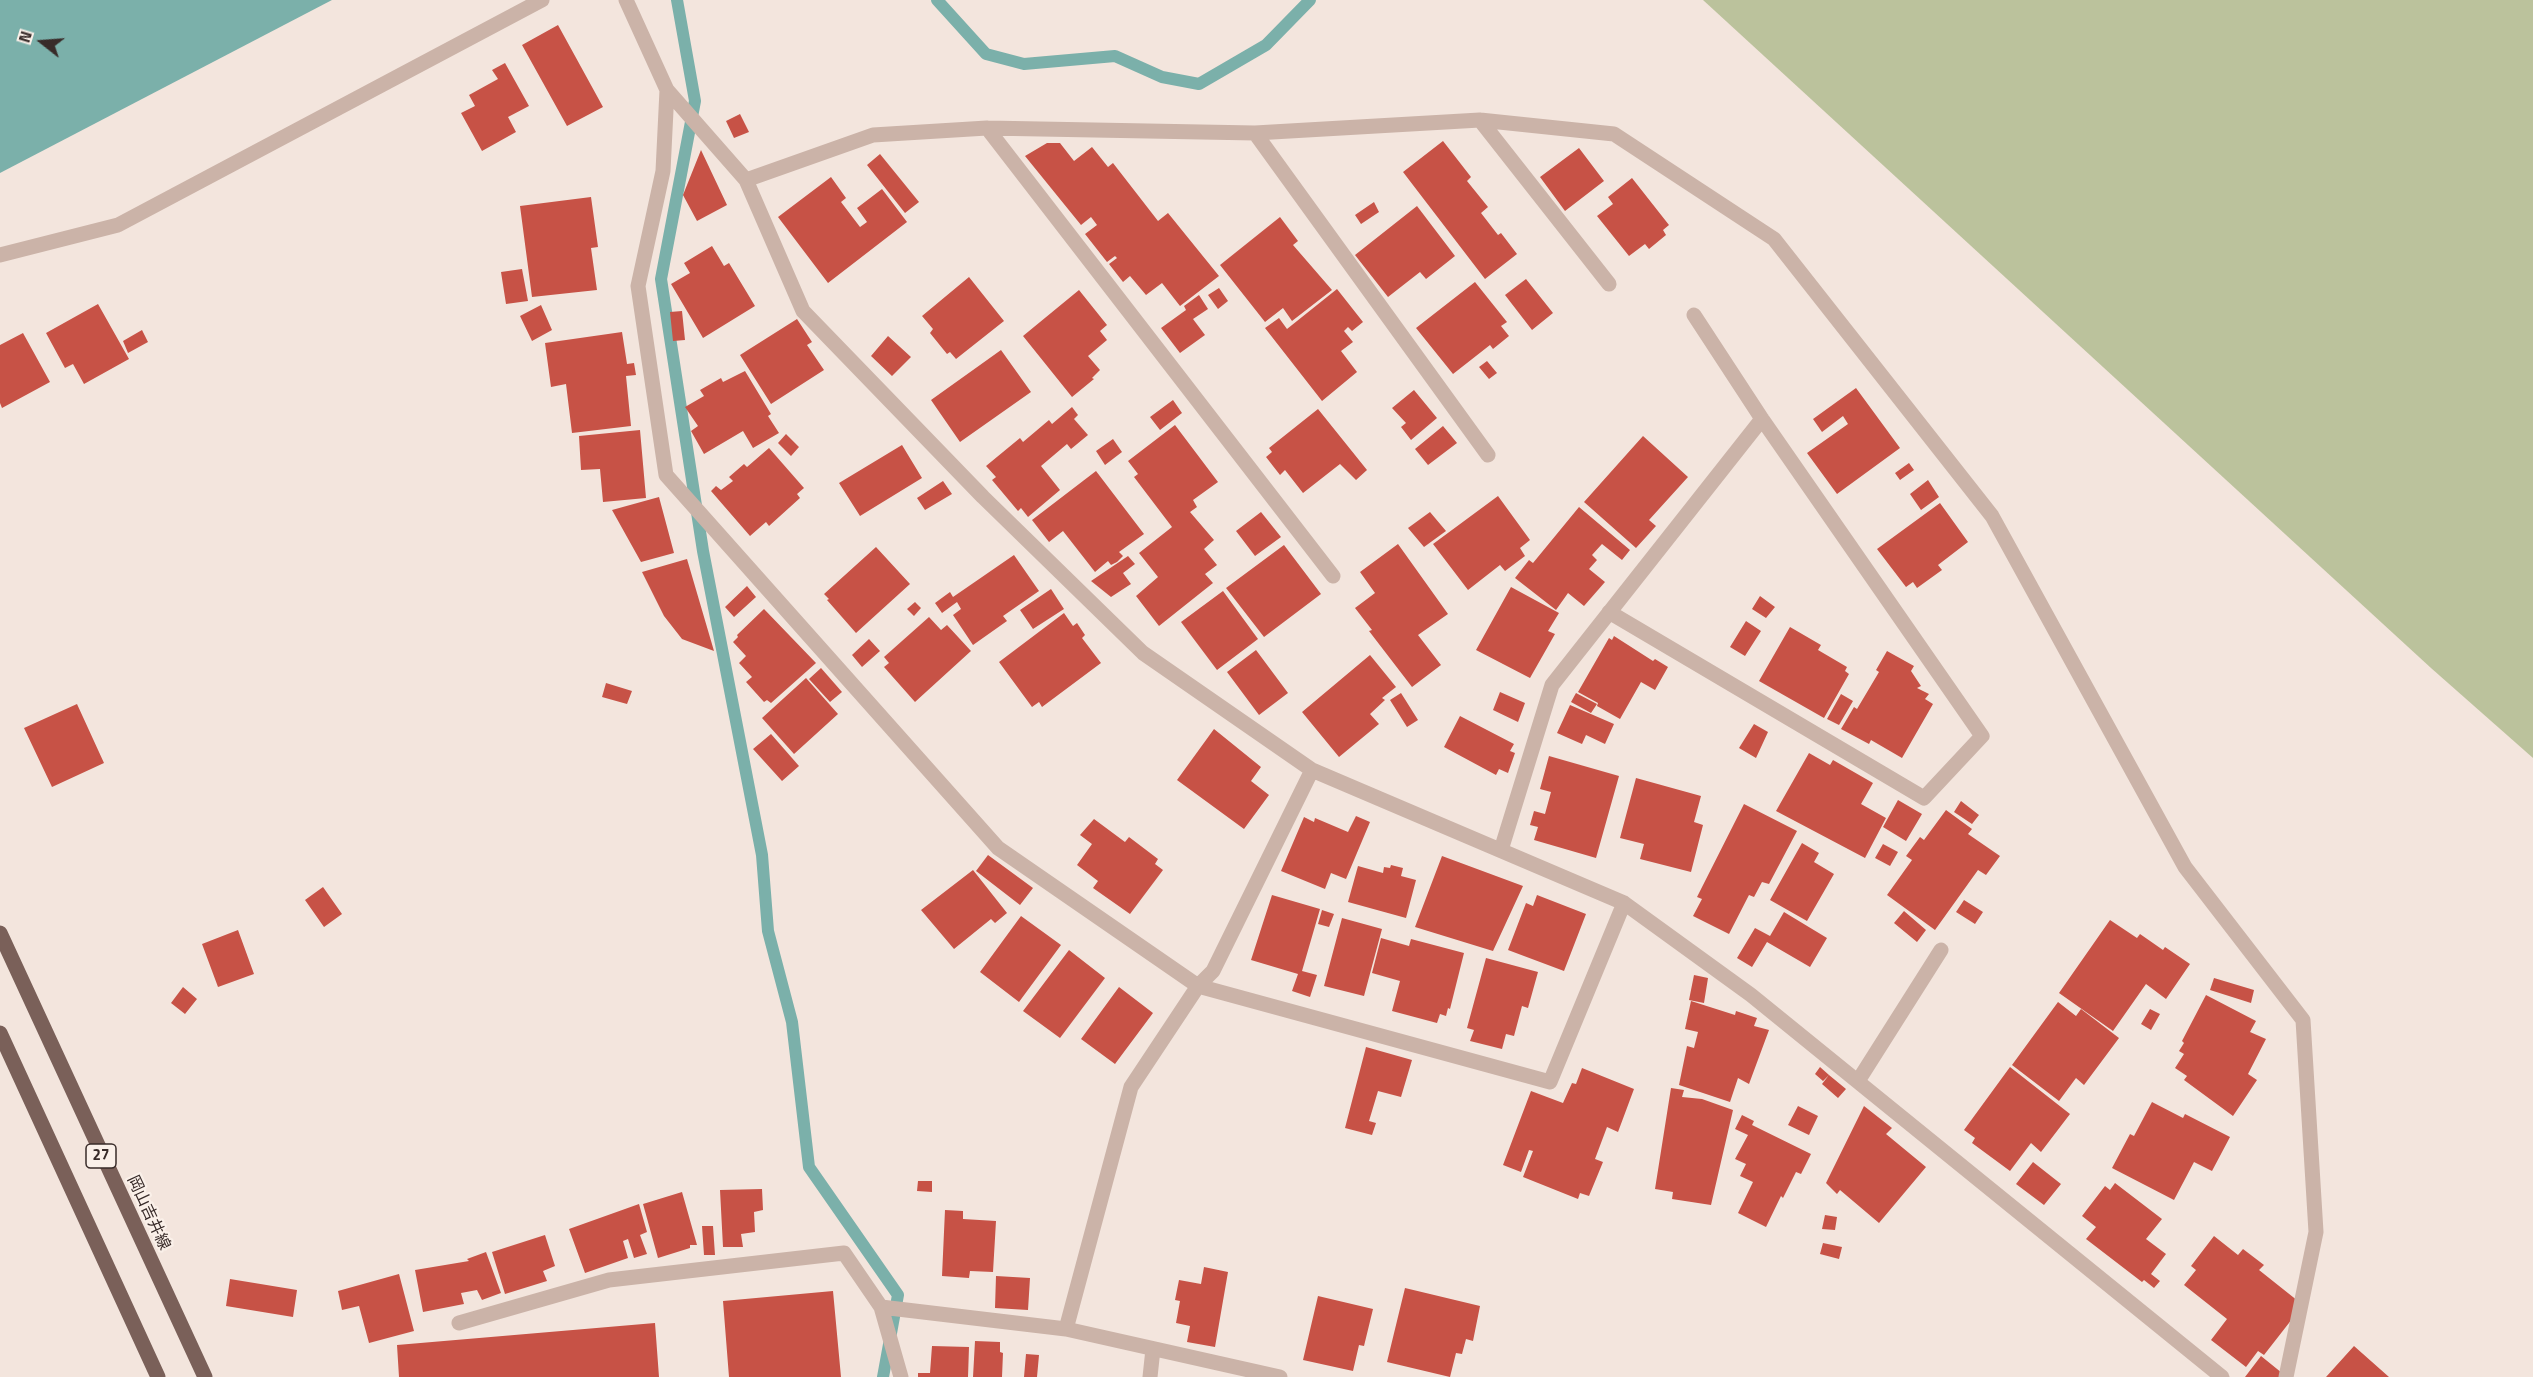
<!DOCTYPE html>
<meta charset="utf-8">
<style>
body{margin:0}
#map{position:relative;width:2533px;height:1377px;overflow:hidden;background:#f3e5dd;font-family:"Titillium Web",sans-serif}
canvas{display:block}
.north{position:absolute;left:12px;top:12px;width:60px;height:60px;-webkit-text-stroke:4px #faf0e9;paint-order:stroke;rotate:287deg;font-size:16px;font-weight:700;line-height:24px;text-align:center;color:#382b29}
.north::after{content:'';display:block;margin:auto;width:21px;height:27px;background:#382b29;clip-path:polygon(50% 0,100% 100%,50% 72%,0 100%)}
</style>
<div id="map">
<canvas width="2533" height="1377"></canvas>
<div class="north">N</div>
</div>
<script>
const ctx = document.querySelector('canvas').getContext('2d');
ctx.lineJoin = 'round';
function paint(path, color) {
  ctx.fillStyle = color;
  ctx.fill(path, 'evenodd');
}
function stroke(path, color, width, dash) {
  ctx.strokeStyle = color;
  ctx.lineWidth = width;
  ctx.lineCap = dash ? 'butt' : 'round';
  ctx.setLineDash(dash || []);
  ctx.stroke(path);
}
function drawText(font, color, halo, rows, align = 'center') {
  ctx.font = font + ' "Titillium Web","Noto Sans JP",sans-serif';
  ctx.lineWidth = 4.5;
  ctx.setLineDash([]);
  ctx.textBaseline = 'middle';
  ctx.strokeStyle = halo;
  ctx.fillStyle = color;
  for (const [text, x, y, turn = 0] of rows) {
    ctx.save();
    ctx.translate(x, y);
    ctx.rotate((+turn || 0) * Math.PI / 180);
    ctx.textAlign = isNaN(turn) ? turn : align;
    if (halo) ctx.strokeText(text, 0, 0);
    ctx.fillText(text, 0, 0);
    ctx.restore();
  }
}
paint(new Path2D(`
 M1703,0H2533V758L2431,668Z`), '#bbc29c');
paint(new Path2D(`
 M0,0H332L0,173Z`), '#7bb0aa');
stroke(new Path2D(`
 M677,0L695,101L661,279L703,551L762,855L768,931L792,1022L809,1167L898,1295L883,1377
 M937,0L986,54L1024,64L1115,56L1162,77L1199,84L1266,45L1310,0`), '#7bb0aa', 12);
paint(new Path2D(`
 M558,25L603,107L567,126L522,45Z
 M505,63L529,106L508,117L516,132L482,151L461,113L475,106L469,95L498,79L492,70Z
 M740,114L749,132L734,138L726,121Z
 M1443,141L1471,177L1467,181L1488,207L1481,213L1498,235L1501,233L1517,254L1485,279L1403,172Z
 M1047,143H1060L1074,161L1092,147L1108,167L1113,163L1158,221L1168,213L1219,276L1180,306L1162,283L1146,295L1130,276L1123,282L1109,264L1117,258L1115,256L1107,262L1085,234L1097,225L1091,217L1081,225L1025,156Z
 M1579,148L1604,181L1565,211L1540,177Z
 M701,150L727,205L697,221L683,195Z
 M880,154L919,202L905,213L867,165Z
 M831,177L846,198L841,202L860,227L867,222L857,208L882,189L907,222L828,283L778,217Z
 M1632,178L1669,225L1663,230L1666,235L1649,249L1645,244L1629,256L1597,216L1613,204L1608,197Z
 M591,197L598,247L591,248L597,290L532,297L520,206Z
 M1374,202L1379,212L1361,224L1355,215Z
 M1417,206L1455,256L1426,279L1420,272L1388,297L1355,255Z
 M1280,217L1298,241L1293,245L1332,290L1292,321L1283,308L1265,322L1220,265Z
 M712,246L724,266L729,263L755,306L703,338L671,284L690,273L684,263Z
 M522,269L528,301L506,304L501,272Z
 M969,277L1004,321L956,359L950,352L947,354L930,333L933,329L922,316Z
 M1526,279L1553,313L1532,330L1505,295Z
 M1475,282L1507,322L1501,326L1509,336L1493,349L1490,345L1453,374L1416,328Z
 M1219,288L1228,301L1218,309L1208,295Z
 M1337,289L1363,322L1352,331L1348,327L1344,331L1353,342L1341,351L1357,372L1322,401L1265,328L1279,318L1287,329Z
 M1079,290L1107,325L1100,331L1107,340L1088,356L1100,370L1092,378L1094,379L1072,397L1023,336Z
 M1199,295L1208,309L1193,319L1205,335L1180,353L1161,328L1186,310L1184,306Z
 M98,304L129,359L84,384L73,364L65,368L46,333Z
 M541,305L552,330L532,341L520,316Z
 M682,311L685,340L673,341L670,312Z
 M797,319L812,342L807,345L824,370L771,404L740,355Z
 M142,330L148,342L128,353L123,341Z
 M622,332L627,364L634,363L636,375L626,376L631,426L572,433L566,384L551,387L545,343Z
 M23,333L50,382L2,408L0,403V345Z
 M888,336L911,357L892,376L871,356Z
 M1001,350L1031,392L960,442L931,400Z
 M1487,361L1497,373L1489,379L1479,367Z
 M745,371L771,414L768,416L779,433L753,448L743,431L704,454L691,431L698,426L685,407L704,396L700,390L721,378L723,382Z
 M1856,388L1900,448L1837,494L1807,453L1848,424L1843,416L1822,432L1813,419Z
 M1414,390L1437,418L1411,440L1401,427L1406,423L1392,408Z
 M1173,400L1182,413L1160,430L1150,417Z
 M1072,407L1078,415L1074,419L1088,435L1071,449L1067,444L1041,466L1060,490L1028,517L1021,508L1018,511L992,480L996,477L986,466L1020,438L1023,442L1049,420L1052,424Z
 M1318,409L1367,470L1356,480L1340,464L1303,493L1285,470L1280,475L1266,457L1272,452L1269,448Z
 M1175,425L1218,482L1193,500L1197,507L1190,512L1214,540L1204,549L1217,565L1205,574L1213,583L1159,626L1136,596L1158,577L1139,553L1172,527L1134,477L1138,474L1128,461Z
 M1443,426L1457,443L1428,465L1415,449Z
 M640,430L646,498L603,502L600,469L581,470L579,436Z
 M786,434L799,447L791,456L778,443Z
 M1643,436L1688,477L1649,520L1656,526L1636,548L1584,502Z
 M1113,439L1122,452L1105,465L1096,451Z
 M902,445L922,478L860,516L839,483Z
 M769,448L804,488L797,494L800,498L769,526L766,522L750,536L711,491L716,486L721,490L733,481L729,477L744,464L747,467Z
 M1909,463L1914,470L1900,480L1895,473Z
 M1096,471L1144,534L1119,552L1123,556L1117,562L1111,565L1108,561L1095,572L1063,531L1049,542L1032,520Z
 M1928,480L1939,497L1921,510L1910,494Z
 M943,481L952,494L925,510L917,498Z
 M1498,496L1530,540L1520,548L1525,556L1505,571L1500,565L1468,590L1433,544Z
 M659,497L674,553L641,562L612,510Z
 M1940,503L1968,542L1938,565L1942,570L1917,588L1913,582L1906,587L1877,549Z
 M1579,507L1630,550L1622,560L1602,544L1592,555L1597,560L1589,569L1605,582L1584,606L1568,593L1556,610L1515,578L1529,560L1533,563Z
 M1261,512L1281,537L1255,556L1236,531Z
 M1430,512L1446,531L1424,547L1408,528Z
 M1398,544L1448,614L1418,635L1441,665L1412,687L1369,631L1372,630L1355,608L1375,593L1360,572Z
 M1284,545L1321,594L1264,637L1226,588Z
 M876,547L910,584L856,633L827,600L829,599L824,594Z
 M1014,555L1039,591L1003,616L1007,621L973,645L953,615L961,609L957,602L942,613L935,603L950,592L953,597Z
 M1128,556L1135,564L1123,573L1131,584L1111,597L1091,581Z
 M687,559L714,651L682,639L664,616L642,572Z
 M747,586L756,597L734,617L725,607Z
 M1511,587L1559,613L1548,631L1555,634L1530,678L1476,650Z
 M1051,589L1064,609L1033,629L1020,610Z
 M1223,591L1258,639L1217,670L1181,622Z
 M1760,596L1775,607L1766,618L1752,609Z
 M915,602L921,608L914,616L907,609Z
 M764,609L816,663L771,703L767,700L764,702L746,682L752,677L739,663L746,656L733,642L738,637L737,635Z
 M1064,613L1073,626L1077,623L1085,635L1082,638L1101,663L1042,707L1039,702L1032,707L999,662Z
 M929,617L941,630L947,625L971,651L915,702L884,667L889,663L884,657Z
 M1746,621L1761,631L1745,656L1730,647Z
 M1790,627L1821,645L1818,650L1847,667L1845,671L1849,674L1824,718L1759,681Z
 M1614,636L1653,661L1655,659L1668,667L1655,690L1641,682L1620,719L1597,706L1598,703L1578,692L1609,638L1612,640Z
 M869,639L880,651L862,667L852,655Z
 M1256,650L1288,693L1259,715L1227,672Z
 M1887,651L1914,666L1911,671L1921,686L1917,688L1929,694L1925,699L1933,704L1902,758L1871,740L1869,744L1841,729L1854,707L1857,709L1879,672L1876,670Z
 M1370,655L1396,687L1382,698L1385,700L1370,714L1379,724L1339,757L1302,712Z
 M821,668L842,692L830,702L809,679Z
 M806,678L838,714L794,754L762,718Z
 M606,683L632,691L627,704L602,697Z
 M1500,692L1525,703L1518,722L1493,710Z
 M1401,693L1418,720L1407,727L1390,700Z
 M1576,693L1597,704L1591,713L1571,702Z
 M1841,694L1853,701L1839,725L1827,719Z
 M77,704L104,763L52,787L24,728Z
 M1570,705L1614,724L1605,744L1586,735L1582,744L1557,733Z
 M1460,716L1514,744L1510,751L1515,753L1508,773L1499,769L1496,775L1444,747Z
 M1754,724L1768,732L1756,758L1739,748Z
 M1214,729L1261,767L1251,781L1269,795L1244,829L1177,780Z
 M771,734L799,766L782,781L753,749Z
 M1809,753L1830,765L1833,760L1873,783L1861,804L1886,818L1865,858L1776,811Z
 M1549,756L1619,776L1596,858L1534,840L1538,827L1530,825L1534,811L1545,814L1551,792L1540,789Z
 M1636,778L1701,796L1694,822L1703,825L1691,872L1640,859L1644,844L1620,838Z
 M1898,800L1922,814L1906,841L1883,827Z
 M1961,801L1979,815L1972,824L1954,812Z
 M1744,804L1797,831L1769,884L1762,882L1754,897L1749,895L1729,934L1693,916L1702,899L1697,897Z
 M1946,810L1972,829L1968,834L2000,856L1986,875L1978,870L1935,930L1887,895L1912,860L1906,856L1920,837L1924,840Z
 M1356,816L1370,822L1346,879L1331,873L1325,889L1281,871L1304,817L1314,822L1315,818L1348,832Z
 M1094,819L1125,842L1129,837L1158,859L1155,864L1163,870L1130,914L1093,888L1098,881L1077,865L1092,844L1080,835Z
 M1802,843L1819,853L1814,862L1834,874L1807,921L1770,900Z
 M1883,844L1898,852L1890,866L1875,858Z
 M988,855L1033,888L1020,905L976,871Z
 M1442,856L1523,886L1493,951L1415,927Z
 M1391,865L1403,868L1401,876L1416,880L1406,918L1348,902L1358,866L1383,873L1384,867L1390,868Z
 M973,870L1007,913L995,923L991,919L954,949L921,910Z
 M323,887L342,914L324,927L305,900Z
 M1272,895L1320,909L1302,971L1317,975L1310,997L1292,991L1298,974L1251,960Z
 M1537,895L1586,914L1564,971L1508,950L1526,903L1533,906Z
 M1964,900L1983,912L1975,924L1956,912Z
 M1322,910L1334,914L1329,927L1318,924Z
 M1904,911L1926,930L1917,942L1894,923Z
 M1784,912L1827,938L1810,967L1767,942L1752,967L1737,958L1755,928L1770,936Z
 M1021,916L1061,945L1019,1002L980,972Z
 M1342,918L1382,929L1364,996L1324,986Z
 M2110,920L2137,938L2140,934L2163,950L2165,947L2190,964L2166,999L2146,984L2113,1031L2059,993Z
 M238,930L254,974L218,987L202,944Z
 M1381,938L1409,946L1411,939L1464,953L1450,1009L1448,1008L1446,1016L1440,1014L1437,1023L1392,1011L1400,981L1372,973Z
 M1069,950L1105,978L1060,1038L1023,1011Z
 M1486,958L1538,972L1528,1008L1522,1006L1514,1036L1506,1034L1502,1049L1470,1041L1474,1030L1467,1028Z
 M1694,975L1708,978L1704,1003L1689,1000Z
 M2214,978L2254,990L2251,1003L2210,990Z
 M183,987L197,999L185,1014L171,1003Z
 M1119,987L1153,1013L1115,1064L1081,1039Z
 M2206,995L2256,1021L2250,1032L2266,1039L2248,1074L2257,1080L2233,1116L2184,1080L2187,1076L2175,1068L2184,1054L2179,1051L2184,1043L2182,1041Z
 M1691,1001L1735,1015L1736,1011L1757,1018L1754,1026L1769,1030L1749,1084L1738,1078L1730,1102L1679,1085L1687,1046L1694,1048L1698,1032L1685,1029Z
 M2058,1002L2076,1016L2081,1009L2119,1038L2084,1085L2076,1078L2059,1101L2012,1065Z
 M2150,1009L2160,1014L2151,1030L2141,1024Z
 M1366,1047L1412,1060L1401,1097L1378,1091L1369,1121L1376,1123L1372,1135L1345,1128Z
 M1820,1067L1829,1075L1823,1081L1815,1074Z
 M2010,1067L2070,1114L2041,1152L2031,1143L2010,1171L1972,1143L1975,1138L1964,1130Z
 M1582,1068L1634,1089L1618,1132L1607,1127L1595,1159L1603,1162L1589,1196L1580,1193L1578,1199L1523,1177L1533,1151L1529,1150L1521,1172L1503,1165L1531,1091L1563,1103L1572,1083L1576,1084Z
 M1829,1075L1846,1089L1838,1098L1822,1084Z
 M1671,1088L1684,1090L1682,1097L1702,1099L1733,1110L1711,1205L1672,1199L1673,1192L1655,1189Z
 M2152,1102L2183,1118L2185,1114L2230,1137L2212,1171L2194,1162L2174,1200L2112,1168L2130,1134L2134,1136Z
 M1798,1106L1818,1116L1809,1135L1788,1125Z
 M1864,1106L1892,1128L1886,1134L1926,1167L1879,1223L1840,1190L1837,1194L1826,1183Z
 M1742,1115L1754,1121L1752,1125L1811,1154L1801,1174L1796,1172L1783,1198L1781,1196L1766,1227L1738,1213L1753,1182L1740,1176L1746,1164L1735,1159L1748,1135L1735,1129Z
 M2033,1162L2061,1184L2044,1205L2016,1184Z
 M918,1181H932V1192L917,1191Z
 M2115,1183L2162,1219L2146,1239L2166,1254L2151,1274L2160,1281L2154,1288L2144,1280L2142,1282L2086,1239L2096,1227L2082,1216L2105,1186L2110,1190Z
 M762,1189L763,1210L754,1212L755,1232L741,1234L743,1247H723L720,1190Z
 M682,1192L697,1245H690V1248L658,1258L643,1204Z
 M639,1204L647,1232L640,1235L647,1254L634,1258L628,1239L623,1241L628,1258L585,1273L569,1229Z
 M945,1210L963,1211V1219L996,1221L993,1272L970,1271L969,1278L942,1276Z
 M1825,1215L1837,1217L1835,1230L1822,1229Z
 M702,1226H713L715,1255H704Z
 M545,1235L555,1266L543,1271L547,1281L505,1294L492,1252Z
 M2214,1236L2238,1255L2243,1249L2264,1265L2259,1270L2303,1305L2264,1355L2258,1351L2246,1367L2211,1340L2227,1319L2184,1285L2196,1270L2191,1266Z
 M1823,1243L1842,1247L1839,1259L1820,1254Z
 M486,1252L501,1293L482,1300L477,1290L461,1293L464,1304L423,1312L415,1270L469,1261L467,1259Z
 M1204,1267L1228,1272L1215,1347L1187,1342L1190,1326L1176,1323L1180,1301L1175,1300L1179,1280L1201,1284Z
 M399,1274L414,1331L369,1343L359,1306L342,1310L338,1291Z
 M996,1276L1030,1278L1028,1310L995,1308Z
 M230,1279L297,1290L293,1317L226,1306Z
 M1405,1288L1480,1306L1473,1341L1466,1339L1462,1354L1456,1353L1450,1377L1387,1362Z
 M833,1291L841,1377H729L723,1301Z
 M1318,1296L1373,1309L1364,1346L1359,1345L1353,1371L1303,1360Z
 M655,1323L659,1377H399L397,1345Z
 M975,1341L1000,1342V1352L1003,1353L1002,1377H973Z
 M932,1346L969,1347L968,1377H918V1373H930Z
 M2354,1346L2389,1377H2326Z
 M1026,1354L1039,1355L1037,1377H1024Z
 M2261,1356L2282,1373L2279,1377H2245Z`), '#c75246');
stroke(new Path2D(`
 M626,0L667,90L746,180L803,311L983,497L1143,653L1312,770L1624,903L1751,995L2222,1377
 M667,90L663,171L638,286L666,475L998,848L1198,986L1550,1082L1624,903
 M1480,120L1609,284
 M987,128L1333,576
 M1255,133L1488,455
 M746,180L873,135L987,128L1255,133L1480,120L1614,134L1774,239L1992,516L2185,867L2303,1020L2316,1232L2286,1377
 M0,255L118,225L542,0
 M1609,612L1924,798L1982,736L1762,419L1694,315
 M1501,850L1552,685L1762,419
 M1858,1081L1941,950
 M881,1307L1066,1329L1280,1377
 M459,1323L609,1280L844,1253L881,1307L901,1377
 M1066,1329L1131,1087L1198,986L1213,971L1312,770
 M1150,1377L1153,1349`), '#cbb3a8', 15);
stroke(new Path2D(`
 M0,933L205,1377
 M0,1033L158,1377`), '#7a6059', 15);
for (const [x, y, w] of [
 [101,1156,30]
]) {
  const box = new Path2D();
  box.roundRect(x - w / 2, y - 12, w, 24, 4.5);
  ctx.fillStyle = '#faf0e9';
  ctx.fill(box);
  stroke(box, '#382b29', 1.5);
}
drawText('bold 15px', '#382b29', null, [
 ["27",101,1156]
]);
drawText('16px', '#382b29', '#faf0e9', [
 ["岡山吉井線",148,1213,65]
]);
</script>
